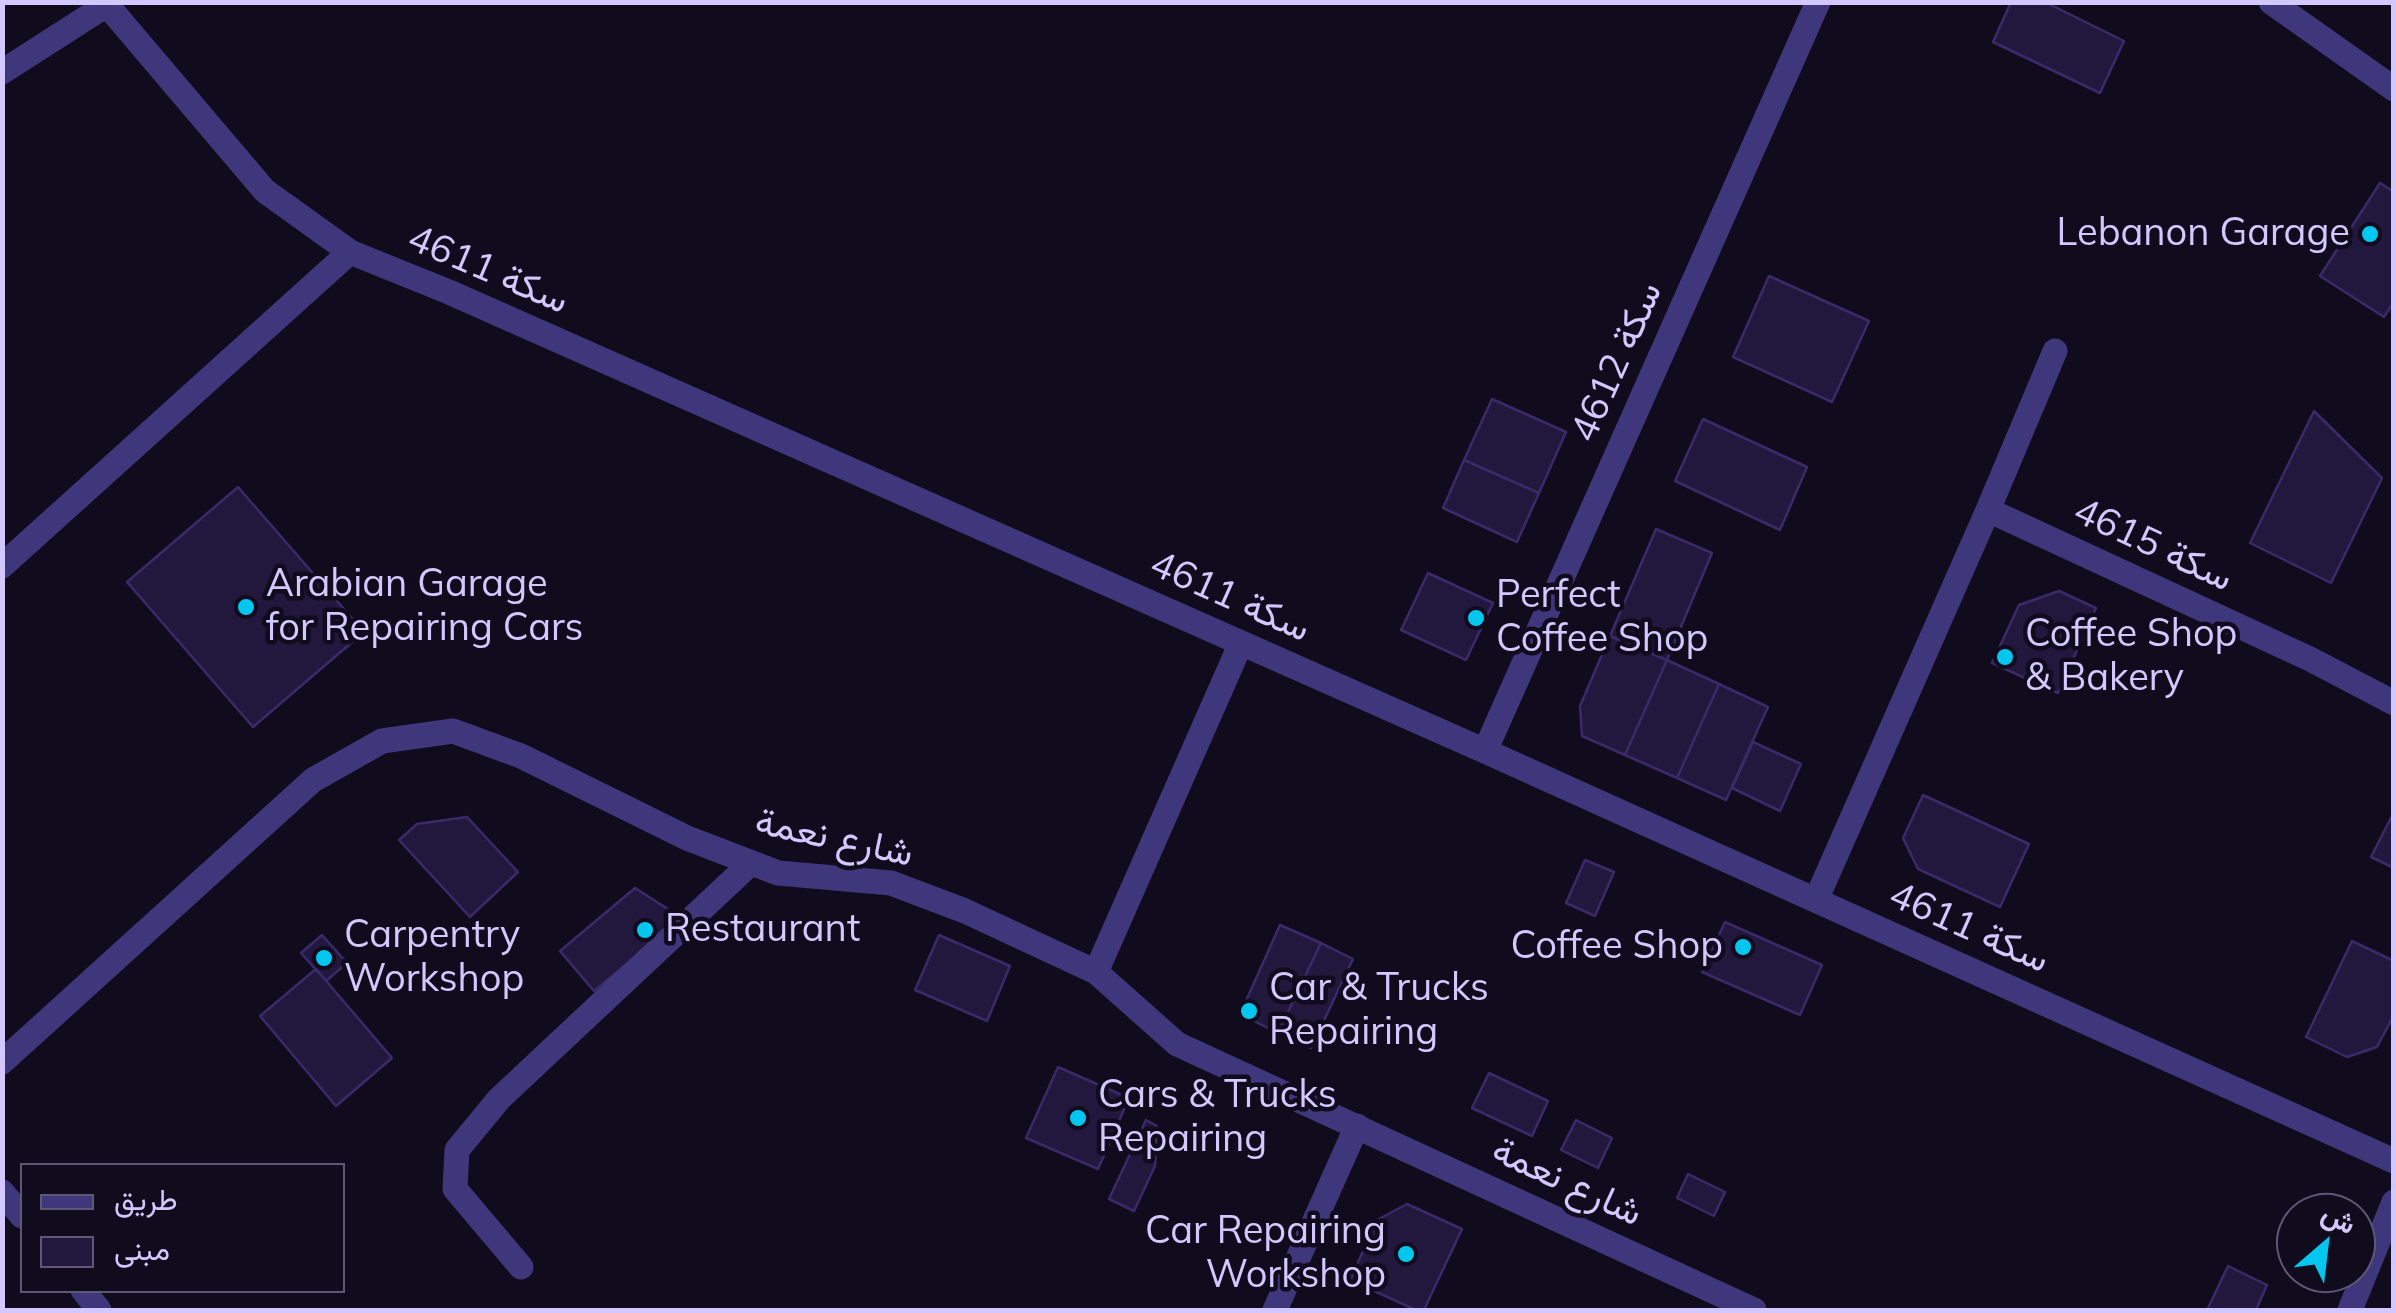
<!DOCTYPE html>
<meta charset="utf-8">
<style>
body{margin:0}
#map{position:relative;width:2396px;height:1313px;overflow:hidden;background:#100c1d;font-family:Mulish,Vazirmatn,sans-serif}
canvas{display:block}
.frame{position:absolute;inset:0;border:5px solid #d2c8fe;pointer-events:none}
.legend{position:absolute;left:20px;top:1163px;width:325px;height:130px;box-sizing:border-box;background:#100c1d;border:2px solid #5e5777;margin:0;padding:12px 18px;list-style:none;font-size:30px;color:#d2c8fe}
.legend li{display:flex;align-items:center;gap:20px;height:50px}
.legend b{width:50px;border:2px solid #5e5777}
.north{position:absolute;left:2276px;top:1193px;width:100px;height:100px;box-sizing:border-box;background:#100c1d;border:2px solid #5e5777;border-radius:50%;rotate:28deg;font-size:28px;font-weight:700;line-height:40px;text-align:center;color:#d2c8fe}
.north::after{content:'';display:block;margin:auto;width:35px;height:45px;background:#03c7ef;clip-path:polygon(50% 0,100% 100%,50% 72%,0 100%)}
</style>
<div id="map">
<canvas width="2396" height="1313"></canvas>
<div class="frame"></div>
<ul class="legend">
<li><b style="height:12px;background:#3f377b"></b>طريق</li>
<li><b style="height:28px;background:#22183e"></b>مبنى</li>
</ul>
<div class="north">ش</div>
</div>
<script>
const ctx = document.querySelector('canvas').getContext('2d');
ctx.lineJoin = 'round';
function paint(path, color) {
  ctx.fillStyle = color;
  ctx.fill(path, 'evenodd');
}
function stroke(path, color, width, dash) {
  ctx.strokeStyle = color;
  ctx.lineWidth = width;
  ctx.lineCap = dash ? 'butt' : 'round';
  ctx.setLineDash(dash || []);
  ctx.stroke(path);
}
function drawText(font, color, halo, rows, align = 'center') {
  ctx.font = font + ' Mulish,Vazirmatn,sans-serif';
  ctx.lineWidth = 9;
  ctx.setLineDash([]);
  ctx.textBaseline = 'middle';
  ctx.strokeStyle = halo;
  ctx.fillStyle = color;
  for (const [text, x, y, turn = 0] of rows) {
    ctx.save();
    ctx.translate(x, y);
    ctx.rotate((+turn || 0) * Math.PI / 180);
    ctx.textAlign = isNaN(turn) ? turn : align;
    if (halo) ctx.strokeText(text, 0, 0);
    ctx.fillText(text, 0, 0);
    ctx.restore();
  }
}
const building = new Path2D(`
 M2011,2H2045L2124,41L2100,93L1993,42Z
 M2380,183L2394,192V302L2384,317L2320,276Z
 M1769,276L1869,321L1832,402L1733,357Z
 M1492,399L1566,432L1539,493L1464,460Z
 M2314,411L2382,478L2331,583L2250,543Z
 M1703,419L1807,467L1780,530L1675,481Z
 M1464,460L1539,493L1517,542L1443,508Z
 M238,487L364,632L253,727L127,582Z
 M1656,529L1712,553L1667,660L1610,636Z
 M1428,573L1493,603L1466,660L1401,630Z
 M2059,591L2096,608L2058,693L1992,663L2019,605Z
 M1610,636L1667,660L1625,755L1582,736L1580,706Z
 M1667,660L1719,684L1677,778L1625,755Z
 M1719,684L1768,707L1726,800L1677,778Z
 M1753,742L1801,764L1780,811L1732,788Z
 M1923,795L2029,844L2000,907L1918,869L1903,838Z
 M2394,812V868L2371,857Z
 M467,817L518,872L470,917L399,840L417,824Z
 M1585,860L1614,872L1595,916L1566,903Z
 M635,888L682,918L594,991L560,951Z
 M1725,922L1822,965L1800,1015L1702,972Z
 M1280,925L1321,943L1278,1033L1240,1014Z
 M322,935L347,963L326,981L301,953Z
 M939,935L1010,966L987,1021L915,990Z
 M2352,941L2394,961V1015L2377,1047L2347,1057L2306,1037Z
 M1321,943L1353,959L1311,1048L1278,1033Z
 M316,969L392,1058L336,1106L260,1016Z
 M1058,1067L1129,1098L1098,1169L1026,1138Z
 M1489,1073L1548,1101L1532,1136L1472,1108Z
 M1146,1120L1157,1126L1155,1166L1134,1211L1109,1199Z
 M1576,1120L1612,1138L1598,1168L1561,1150Z
 M1688,1174L1725,1192L1714,1216L1677,1198Z
 M1407,1204L1462,1229L1424,1310H1416L1350,1280L1377,1220Z
 M2228,1266L2267,1285L2256,1310H2207Z`);
paint(building, '#22183e');
stroke(building, '#3b2a69', 2.5);
stroke(new Path2D(`
 M2,566L350,252
 M1275,1310L1357,1126`), '#3f377b', 25);
stroke(new Path2D(`
 M107,5L265,191L350,252L449,292L1485,751L2394,1161
 M1988,510L2310,659L2394,703
 M1485,751L1818,2
 M1816,900L1988,510L2055,351
 M1096,972L1241,643
 M2,1062L313,780L382,741L453,731L521,756L687,838L778,873L891,883L965,911L1096,972L1177,1044L1754,1310
 M2,1192L22,1216
 M521,1267L455,1189L457,1150L499,1099L751,863
 M83,1290L99,1310
 M2350,1310L2394,1202`), '#3f377b', 25);
stroke(new Path2D(`
 M2271,2L2394,89
 M2,72L111,2`), '#3f377b', 25);
for (const [x, y, r, color] of [
 [2370,234,10,"#03c7ef"],
 [246,607,10,"#03c7ef"],
 [1476,618,10,"#03c7ef"],
 [2005,657,10,"#03c7ef"],
 [645,930,10,"#03c7ef"],
 [1743,947,10,"#03c7ef"],
 [324,958,10,"#03c7ef"],
 [1249,1011,10,"#03c7ef"],
 [1078,1118,10,"#03c7ef"],
 [1406,1254,10,"#03c7ef"]
]) {
  const dot = new Path2D();
  dot.arc(x, y, r, 0, 2 * Math.PI);
  ctx.fillStyle = color;
  ctx.fill(dot);
  stroke(dot, '#100c1d', 4);
}
drawText('38px', '#d2c8fe', '#100c1d', [
 ["Lebanon Garage",2350,234,"right"],
 ["Arabian Garage",266,585],
 ["for Repairing Cars",266,629],
 ["Perfect",1496,596],
 ["Coffee Shop",1496,640],
 ["Coffee Shop",2025,635],
 ["& Bakery",2025,679],
 ["Restaurant",665,930],
 ["Carpentry",344,936],
 ["Workshop",344,980],
 ["Coffee Shop",1723,947,"right"],
 ["Car & Trucks",1269,989],
 ["Repairing",1269,1033],
 ["Cars & Trucks",1098,1096],
 ["Repairing",1098,1140],
 ["Car Repairing",1386,1232,"right"],
 ["Workshop",1386,1276,"right"]
], 'left');
drawText('38px', '#d2c8fe', '#100c1d', [
 ["سكة 4611",488,270,23],
 ["سكة 4612",1617,362,-66],
 ["سكة 4615",2153,545,25],
 ["سكة 4611",1230,597,24],
 ["شارع نعمة",834,838,12],
 ["سكة 4611",1969,928,24],
 ["شارع نعمة",1567,1182,25]
]);
</script>
